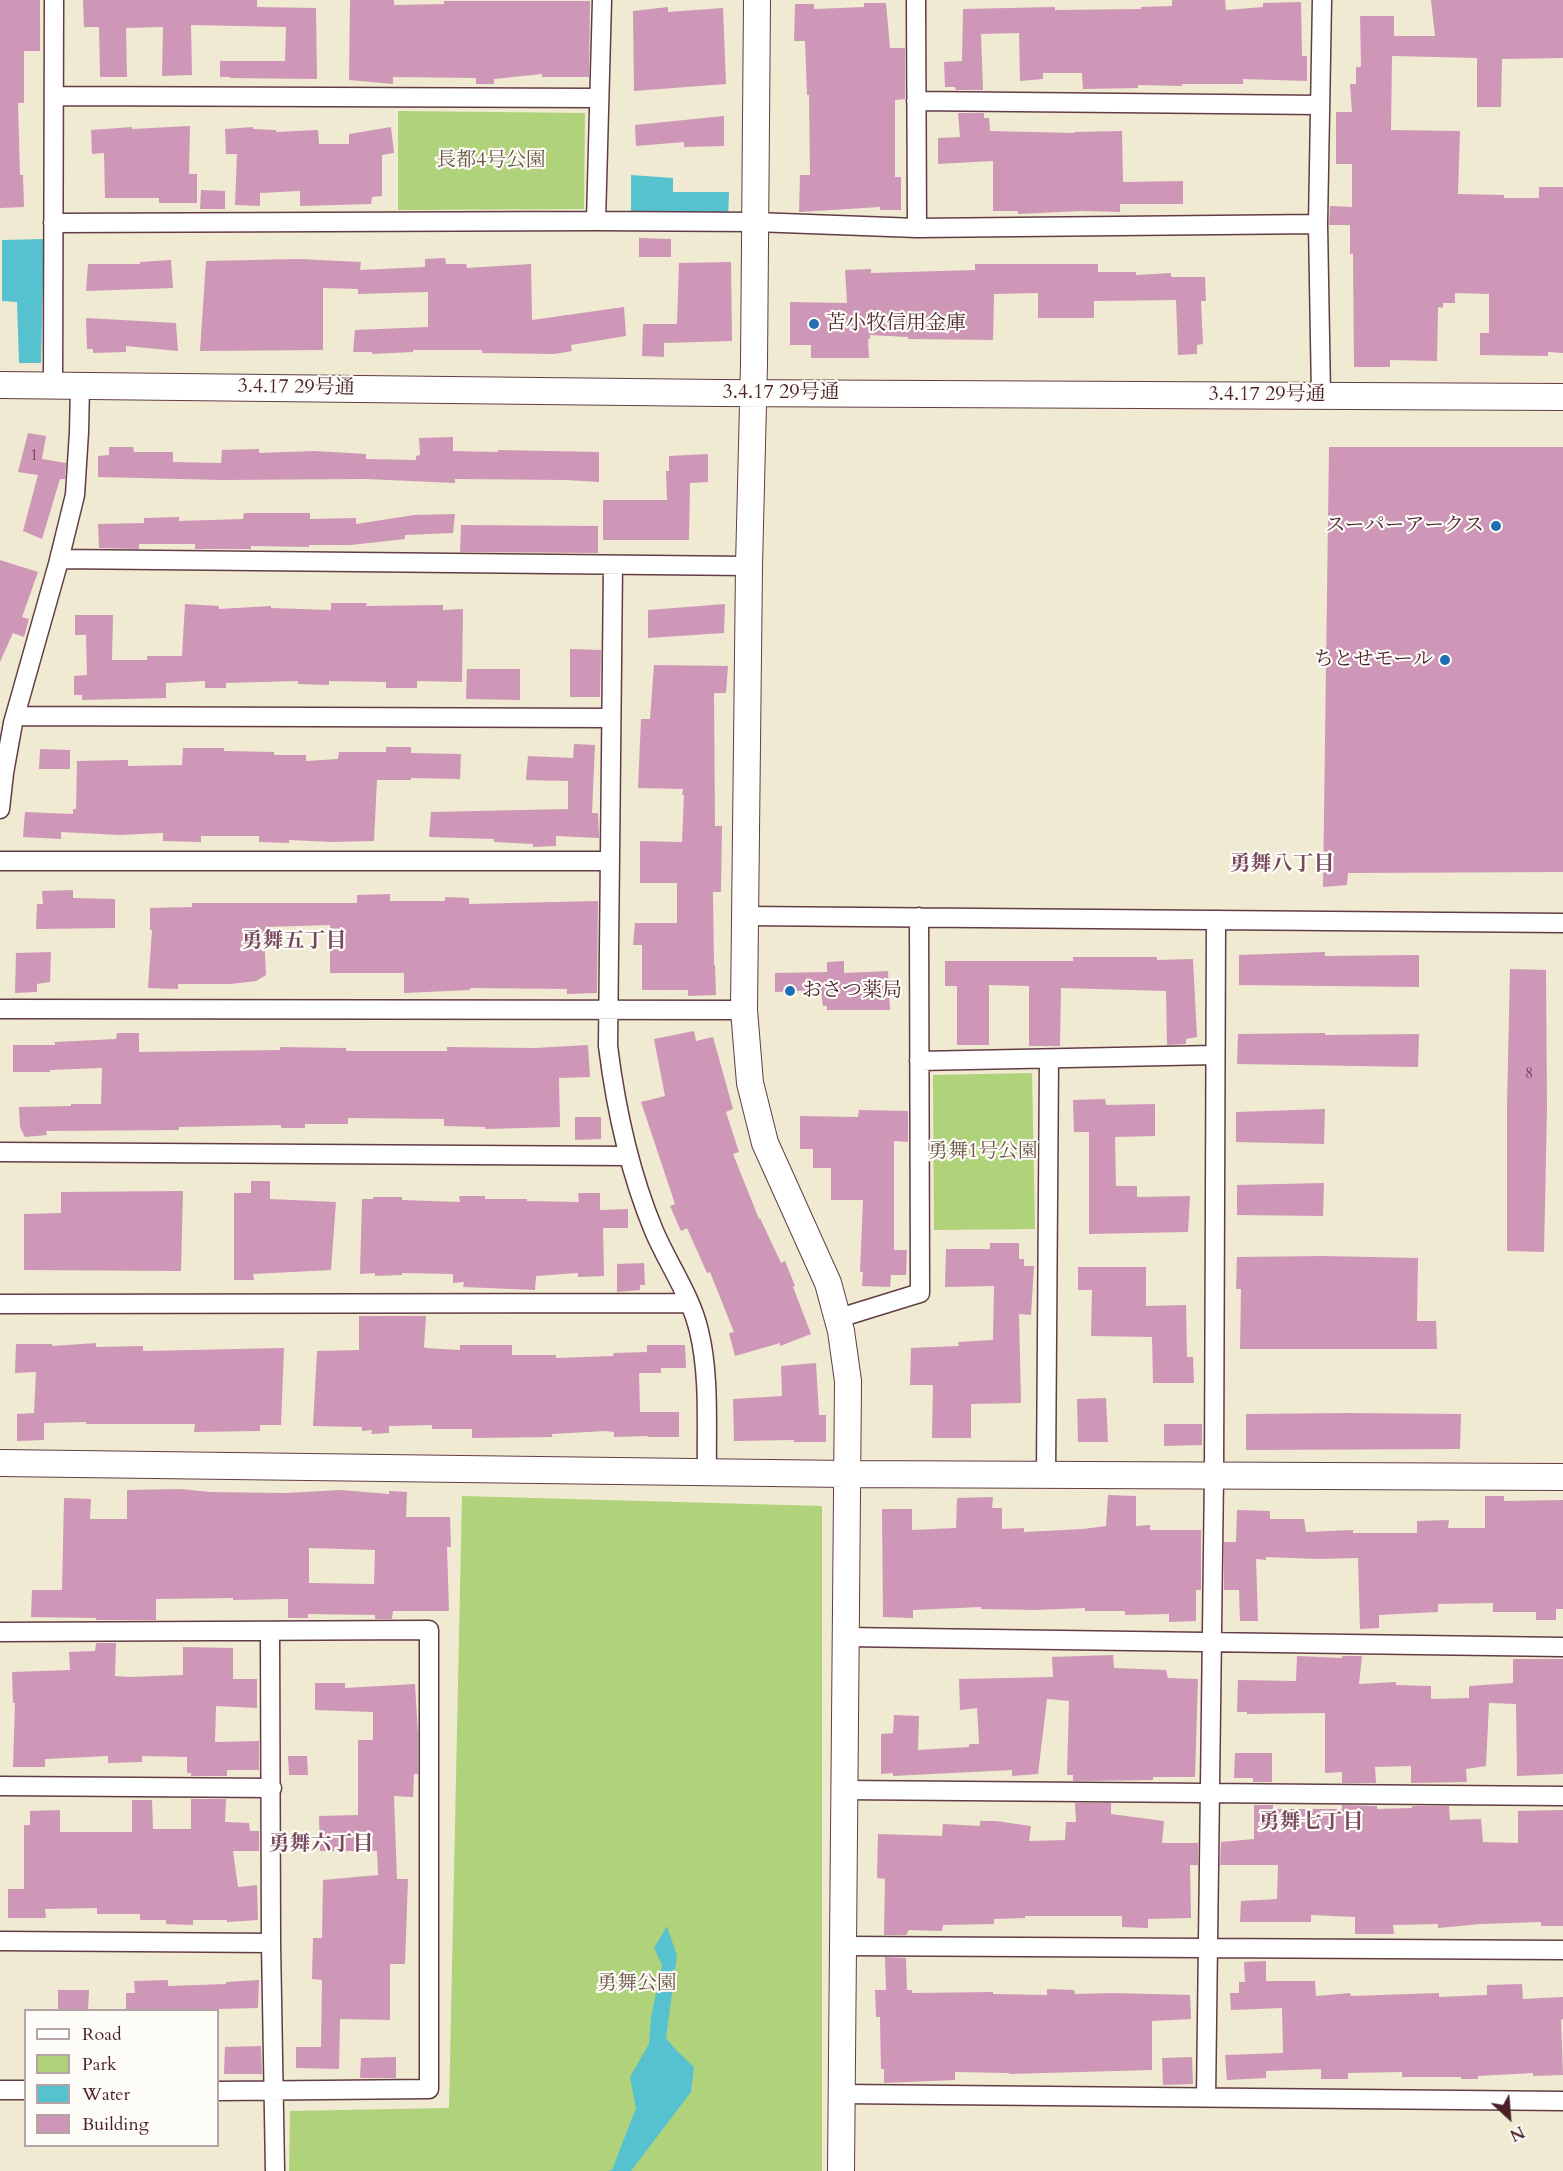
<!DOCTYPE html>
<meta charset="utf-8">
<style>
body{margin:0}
#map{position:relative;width:1563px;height:2171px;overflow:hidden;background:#efead1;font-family:Cardo,serif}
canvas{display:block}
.legend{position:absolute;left:24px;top:2009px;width:195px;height:138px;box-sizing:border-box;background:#fdfcf7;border:2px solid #b5a4a5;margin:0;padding:8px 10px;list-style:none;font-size:18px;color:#4a1f2b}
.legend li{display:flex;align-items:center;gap:12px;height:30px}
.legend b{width:30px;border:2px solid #b5a4a5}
.north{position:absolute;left:1479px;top:2087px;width:60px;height:60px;-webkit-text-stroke:4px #fdfcf7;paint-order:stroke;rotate:154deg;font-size:16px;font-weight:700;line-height:24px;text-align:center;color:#4a1f2b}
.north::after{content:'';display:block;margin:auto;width:21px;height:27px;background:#4a1f2b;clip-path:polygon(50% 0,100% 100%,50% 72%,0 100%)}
</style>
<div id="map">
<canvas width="1563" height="2171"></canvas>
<ul class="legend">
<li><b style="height:8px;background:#fff"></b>Road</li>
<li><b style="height:16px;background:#b0d27a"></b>Park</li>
<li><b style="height:16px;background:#56c2d0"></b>Water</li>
<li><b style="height:16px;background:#ce97b7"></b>Building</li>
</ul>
<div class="north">N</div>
</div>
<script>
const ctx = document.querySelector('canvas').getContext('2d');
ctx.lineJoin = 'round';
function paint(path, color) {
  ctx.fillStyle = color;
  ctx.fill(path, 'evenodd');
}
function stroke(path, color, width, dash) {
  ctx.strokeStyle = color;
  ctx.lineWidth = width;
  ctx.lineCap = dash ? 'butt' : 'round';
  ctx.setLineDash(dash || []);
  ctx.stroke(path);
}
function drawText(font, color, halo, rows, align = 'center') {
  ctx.font = font + ' Cardo,"Noto Serif JP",serif';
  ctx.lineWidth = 4.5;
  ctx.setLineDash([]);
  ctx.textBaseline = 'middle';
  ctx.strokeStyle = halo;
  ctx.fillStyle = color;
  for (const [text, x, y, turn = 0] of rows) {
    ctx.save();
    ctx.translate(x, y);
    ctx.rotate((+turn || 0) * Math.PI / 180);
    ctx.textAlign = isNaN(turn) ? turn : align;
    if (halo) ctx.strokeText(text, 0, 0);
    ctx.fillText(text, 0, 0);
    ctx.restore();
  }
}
paint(new Path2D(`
 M398,111L585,113L584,209L398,210Z
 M1032,1073L1035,1229L934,1230L933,1075Z
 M462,1496L822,1506V2171H289L290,2111L449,2108Z`), '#b0d27a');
paint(new Path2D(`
 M631,175L673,178V192H729L728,220L631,219Z
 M44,239L41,363H19L17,302L2,301V240Z
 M667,1926L677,1956L666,2038L676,2050L694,2067L691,2092L631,2171H607L612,2170L636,2108L630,2077L649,2044L651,2017L662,1965L654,1948Z`), '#56c2d0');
paint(new Path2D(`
 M0,0H40V51H24V103H18L20,175H23L24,207L0,208Z
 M83,0H257V7L316,8L317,79L230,78V77H220V61H285L286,27L191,25L192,75L162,76L163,27L126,28L127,77H100L99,27H84Z
 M350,0H394V5L444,4V1H590L589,77H542V74L494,79V84H476V78L393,77V84L349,80Z
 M1172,0H1225L1226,10L1263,7V3L1301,2L1302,56H1307V81L1243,79V84H1182V86L1138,85V88L1083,89L1082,73H1043V79L1020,81L1019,33L981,34L983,90H956L955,87H945L944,62L962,61L963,9L1055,7V10L1141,9V7L1172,6Z
 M1431,0H1563V58L1502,59L1501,107H1477V58L1392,56L1391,130L1460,131L1458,194L1504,195V198H1539V187H1563V353L1548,352V356L1480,355V333H1489V294L1455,293V303H1443V308L1438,307L1437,361L1390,360V367H1354L1353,254H1350V225H1329L1330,206L1352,207V164H1336V112H1352L1350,84H1356V67H1361L1360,16H1394V36H1435Z
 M864,3H886L890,48H905V99L895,100V177H901V210H880V207L799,212L800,175H810L809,95H807L805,41H794L795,4H814V9L864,7Z
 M668,7V12L723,8L726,84L634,91L633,11Z
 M958,113H984V118H989L990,131L1074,133V132L1122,131L1123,182L1183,181V204H1120V212L1081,211L1018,214V211H993V161L938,164V138L960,137Z
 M724,116V146L684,147V142L636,146L635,125Z
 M190,126L189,174H197V203H159V198H105L104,153L92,154L91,130L132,127V129Z
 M253,127V129L276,130V132L318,130L319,144H349V134L391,127L394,153L382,155V196L372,197L371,204L300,206V191L260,193V206L235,205L237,154H226L225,129Z
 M201,190L225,191V209H200Z
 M639,238L671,239V257H639Z
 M445,258L446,264H466L467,268L531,264L532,320L624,307L626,336L571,345L572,351L555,354L482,353V350H413V352L372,354V352H353L355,330L428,327V292L358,294V289L323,288V350L200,351L206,261L298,259L361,262L360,270L425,267V259Z
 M171,260L173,288L86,291L88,264H140V262Z
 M731,262L732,341L664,343V357L642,356L643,324H677L679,263Z
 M975,264H1098V272H1136V275L1171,273V277H1205L1206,301H1201L1203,344L1197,345V354L1178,355L1176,300L1094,301V318H1038V293L994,294L993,340L908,339V337L870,335V339H868L869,358H811V345H790V302L847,303L845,270L871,269V273L975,270Z
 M86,318L176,323L178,351L126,346V352L93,353V349H87Z
 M28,433L46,436L42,459L66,463L65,479H60L42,539L23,531L38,475L18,472Z
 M453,437V451L498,452V450L599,452V482L566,480L455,479V483L366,479L221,480L98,477V456L109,455V447H133L134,452H173V462L221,463L222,450L259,449V453L314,451L366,454V459L416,460V456L420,455L419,438Z
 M1329,447H1563V872L1348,873L1347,885L1323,887Z
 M708,454V482L690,483L689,540H603V500H667L666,471H669V456Z
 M244,513H310V519L356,518V524L414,515L455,514L453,533L405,535V539L351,545H309V547L251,546V549H195V544H139V549L99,548L98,524L144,523V518L179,517V521L243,519Z
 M461,525L598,526V553L460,552Z
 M0,560L38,572L22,617L29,619L24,637L13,633L0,662Z
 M331,603H367L366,606L443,605V610L463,609L462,682L417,681V688H386V682L329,681V685L298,684V681L226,683V688H205V681L166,683V698L82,700V695H74V676L87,675L86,635H75V615H113L112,660H147V656H182L185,604L219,606V609L271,606V608L331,610Z
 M725,604L724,633L648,638V610Z
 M570,649L601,650L600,697H570Z
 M654,665L728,666L726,693H714L715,826H722L721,892H713L714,965H715L716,995L688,996V990H642V945H633L635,923H677V883H640V841L682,842L684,795H682L683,789L638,788L641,719H650Z
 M467,669H520V700L466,699Z
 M574,744L595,745L592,813H598L599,838L556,836V846L533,847V844L494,842V839L429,837L431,812L568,809V781L526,780L528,756L573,758Z
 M386,747H411V753L461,754L460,779L411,778V780H377L374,841L332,842L289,840V843L259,842V836H201V842L163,841V833L120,835L61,832V839L23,837L25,812L73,814V809H76L77,761L128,760V766L182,765L183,748H224V751L274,752V755H306V761L338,759L339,752H386Z
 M40,749L70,750V769H39Z
 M73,890V898L115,899V928L36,929L37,904H43L42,891Z
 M390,894V901H445V897L469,898V904L598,901L597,993L567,994V989L470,988V990L404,993V973H330V925L266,927L267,932H264L266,975L256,981L231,984H178V989L148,988L152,930H150V908L192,907V903H357V895Z
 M51,952L50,982L37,984V992L15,993L16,953Z
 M1325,952V956L1419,955V987L1239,985V955Z
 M1073,957H1157V960L1193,959L1197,1037L1186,1039V1044L1167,1045L1166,991L1061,988L1060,1046H1029V986L989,985V1045H957V986H945V961H1073Z
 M844,961V973L888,971L890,1010H827V1006H823L821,990L775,992V973L827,972V962Z
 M1510,969L1546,970L1547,1109L1544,1252L1507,1251V1106Z
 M694,1031L696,1041L713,1037L733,1109L726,1112L739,1152L733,1154L759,1219L760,1218L781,1263L785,1261L795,1286L793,1287L811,1334L780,1346V1343L735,1356L729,1333L734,1332L710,1272L707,1273L687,1228L681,1231L670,1206L675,1204L641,1102L665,1096L654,1039Z
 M117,1033H139V1052L280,1050V1047L346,1048V1051H447V1047L535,1048L588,1045L590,1077L559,1078L560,1127L485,1129V1127L444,1126V1119L348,1118V1124H305V1128H281V1125L179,1127V1130L46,1131L47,1135L25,1137L20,1127L19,1107L71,1106V1104H101L102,1068L50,1070V1072H13V1045H55V1042L116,1039Z
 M1325,1033V1035L1419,1034L1418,1067L1237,1064L1238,1034Z
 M1105,1099L1106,1105L1155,1104V1136L1115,1137L1116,1186H1137V1197L1190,1196L1188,1232L1089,1234V1132H1074L1073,1100Z
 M1325,1109L1324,1144L1236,1142V1112Z
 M859,1110L908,1111V1142L894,1141V1250H907L906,1275H891L890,1287L862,1286L863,1272H860L863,1200H831V1168H813V1149H800V1116L858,1117Z
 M575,1117H601V1139L575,1140Z
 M251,1181H270V1199L336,1202L331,1270L253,1274L254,1280H234V1193H251Z
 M1324,1183L1323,1216L1237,1215V1185Z
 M183,1191L181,1271L24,1270V1214L61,1213V1192Z
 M578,1193H600V1210L628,1209V1228H603L604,1276L578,1277V1273L536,1276L535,1290L463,1287L464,1282L453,1283V1274L402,1273V1275L375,1276V1273L360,1274L362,1199H373V1197H402V1200L460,1202L459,1196H485V1199H527V1201L579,1202Z
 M990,1243H1019V1259H1024V1266H1034L1031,1315L1019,1314L1021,1403L971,1404V1438H932L933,1385H910L911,1348L959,1346L958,1342L993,1340L994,1286L945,1287L946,1249H990Z
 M1323,1256L1418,1258L1417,1321H1436L1437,1349H1240L1241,1289H1236L1237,1257Z
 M644,1263L645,1285H640V1290L617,1292V1264Z
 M1078,1267H1146V1306L1186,1305L1187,1357H1193L1194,1383H1153L1152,1337L1091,1336L1092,1290H1078Z
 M359,1316H426L424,1347L426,1348L460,1350V1345H512V1355H556V1358L613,1356L614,1353L647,1352V1345H685L686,1368H661V1373H639L640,1412H679V1437H648V1436L614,1437V1432L606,1431L552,1434V1437L472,1438V1429H432V1425L389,1426V1433L371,1434L372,1430L362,1431V1427L313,1426L317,1351L359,1350Z
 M96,1343V1347L143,1346V1351L284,1348L281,1425H260V1431L194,1432L195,1424H86V1422L44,1423V1440L17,1441V1414L34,1413L36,1372L15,1373L16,1344H52V1346Z
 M816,1363L819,1415H826V1442H794V1440L734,1441L733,1399L782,1396L781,1366Z
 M1106,1398L1108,1442H1078L1077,1399Z
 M1348,1413L1461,1414L1460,1449L1246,1450V1414Z
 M1164,1424H1202V1445L1164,1446Z
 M181,1489L209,1492L286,1493L341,1490L389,1494V1491L407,1492L406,1517H450L451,1547H447L449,1611H393L392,1619H375V1615L308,1614V1618H288V1599L233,1600V1598L156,1599V1620H96V1618L31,1617L32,1590H62L64,1498L91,1499L90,1519H127V1490ZM309,1548L375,1550L374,1584L309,1583Z
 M1108,1495L1136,1496V1526L1150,1525V1530H1201V1590H1196V1621L1169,1622V1614L1125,1615V1611H1085V1608L1037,1610L981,1609V1607L913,1610V1618L883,1617L882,1509H912V1530L956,1528L957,1498L993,1497L992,1508H1002V1529L1024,1528V1532L1083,1529L1106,1526Z
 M1485,1496H1504V1501L1563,1500V1609H1556V1620H1536V1612H1493V1603L1438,1604V1612L1379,1615V1628L1360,1629L1358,1558L1318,1559L1266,1557V1560L1256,1559L1258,1621H1240L1239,1590H1224V1542H1236L1237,1510L1270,1511V1519H1304L1306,1532L1353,1530V1533H1417V1521L1449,1520L1448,1528H1485Z
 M96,1643H116L115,1676L131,1677L183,1675V1647L233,1648V1679H257V1708L216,1706L215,1742L259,1741V1770H227V1776H191V1773H187V1757L142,1756V1762L108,1763V1756L45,1759V1767H13L15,1703H13L12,1672L70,1670L69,1652L95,1651Z
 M1113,1655L1114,1668L1166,1670L1168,1678L1198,1679L1195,1777H1153V1780L1073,1781V1775H1067L1069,1701L1047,1699L1038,1774L1012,1776V1770L893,1776V1773L881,1774V1734L893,1733L894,1715L919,1716L918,1750L969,1747V1744H979L977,1708L960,1710L959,1679L1053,1677L1052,1657Z
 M1297,1656L1342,1658V1656H1362L1359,1684L1396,1682V1685L1431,1686V1699L1469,1698V1686L1513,1683V1659H1563V1774L1517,1776L1516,1704L1489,1703L1486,1766L1466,1769L1467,1782L1411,1783V1766L1375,1767L1376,1783H1342V1772L1325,1773V1713L1247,1714V1712H1237L1238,1680L1296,1681Z
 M315,1683H345V1688L415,1684L418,1735V1774H414L413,1797L394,1796L397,1879H408L405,1964H390V2020L340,2019L339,2069L296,2068V2047H321L322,1980L312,1979L313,1938H322L323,1880L378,1875L377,1851H320L319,1816L358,1815V1740H373V1712L315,1710Z
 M1235,1753H1272V1782H1253V1778H1234Z
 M288,1756H307L308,1775H289Z
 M191,1799H226L225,1822L249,1823L250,1831H259V1851H233L238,1887L257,1885L258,1920L227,1922V1920H193V1925L166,1924V1920H140V1914H97V1908L45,1909L46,1918H8V1889H24V1825H30V1811L60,1810V1832H132V1800H152L153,1829H191Z
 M1075,1803H1111V1814L1164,1821L1162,1843H1198V1865H1190L1191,1918L1148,1919V1928L1122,1927V1916H1025V1918L994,1919V1924L943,1925L942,1931L909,1930L906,1935H884L885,1879L877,1878L878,1834L942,1836L943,1824L980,1826V1821H996L1031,1826L1029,1841L1065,1840L1066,1822H1076Z
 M1254,1805H1273V1809H1342V1805L1377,1806V1809L1412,1808V1806H1449L1450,1820L1481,1819L1483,1842L1518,1843V1811L1563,1810V1926H1541V1922L1481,1924L1438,1928V1924L1393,1925L1394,1934H1355V1917L1311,1915V1922H1240L1241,1901L1277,1899L1278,1865H1220L1221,1842L1254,1839Z
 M885,1957L906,1958L907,1990H912V1993L993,1992V1994L1047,1995V1989L1074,1990L1075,1994L1113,1993L1190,1995L1191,2019L1152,2021V2070L1009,2074V2073L955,2072V2080L884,2083V2069H881L880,2017H876L875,1990H886Z
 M1266,1961V1981H1315L1316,1996L1350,1993L1351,1996L1439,1993V1997L1487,1995V1985L1522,1984L1523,1999L1563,1997V2019L1561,2020L1563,2075L1533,2076V2073L1478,2076V2079H1461V2077H1402V2072L1348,2073V2079H1321V2069L1266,2071V2078L1227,2080L1225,2055L1283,2053L1282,2008L1231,2010L1230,1993H1239V1982H1245L1244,1962Z
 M168,1980V1986L226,1984V1982L259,1980L258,2008L217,2009V2010H126V1993H135L134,1981Z
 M58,1990H89L88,2010H58Z
 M261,2046L262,2074H224L225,2047Z
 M396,2057V2078H360L361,2058Z
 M1192,2057L1193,2084L1163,2085L1162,2058Z`), '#ce97b7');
const street = new Path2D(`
 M916,0L917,228
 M54,96L599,98
 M916,101L1320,105
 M596,221L602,0
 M53,223L596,221L755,222L917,228L1318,224
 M53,386L54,0
 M1321,395L1318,224L1322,0
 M60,559L749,566
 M613,565L608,1046C616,1110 629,1171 654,1231C668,1264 691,1296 699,1331C710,1377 706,1425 707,1472
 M15,716L611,718
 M0,809L4,773L13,723L58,564L75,495L79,432L80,386
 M0,861H609
 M745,916L1563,923
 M0,1009L744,1010
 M919,1061L1215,1055
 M0,1152L627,1156
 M0,1304L689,1303
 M839,1318L920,1293L919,917
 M1046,1474L1049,1059
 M270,1631L271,1943L275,2171
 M0,1632L429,1630V2089L218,2091
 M845,1637L1563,1647
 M0,1786L272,1788
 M844,1790L1563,1796
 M0,1941L271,1943
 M843,1946L1563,1950
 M0,2090H26
 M842,2094L1563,2101
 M1206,2097L1214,1475L1216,920`);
const secondary = new Path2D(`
 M757,0L754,364L749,566L744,1010L750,1083L765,1143L828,1283L841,1331L848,1381L841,2171
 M0,385L719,393L1563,397
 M0,1463L847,1474L1563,1477`);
stroke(street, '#633d44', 21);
stroke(secondary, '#633d44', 28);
stroke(street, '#fff', 18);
stroke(secondary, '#fff', 26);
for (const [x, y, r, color] of [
 [814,324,6,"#1f6fb2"],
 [1496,526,6,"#1f6fb2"],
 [1445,660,6,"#1f6fb2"],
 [790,991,6,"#1f6fb2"]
]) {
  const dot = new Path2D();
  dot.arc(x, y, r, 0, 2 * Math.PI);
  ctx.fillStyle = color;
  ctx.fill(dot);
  stroke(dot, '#fdfcf7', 2);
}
drawText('16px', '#6b3d4e', null, [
 ["1",34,456],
 ["8",1529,1074]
]);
drawText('20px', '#695543', '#fdfcf7', [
 ["長都4号公園",491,161],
 ["勇舞1号公園",983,1152],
 ["勇舞公園",637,1984]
]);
drawText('20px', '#4a1f2b', '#fdfcf7', [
 ["苫小牧信用金庫",826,324],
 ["スーパーアークス",1484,526,"right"],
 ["ちとせモール",1433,660,"right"],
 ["おさつ薬局",802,991]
], 'left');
drawText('20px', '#4a1f2b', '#fdfcf7', [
 ["3.4.17 29号通",296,388,1],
 ["3.4.17 29号通",781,393],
 ["3.4.17 29号通",1267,395]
]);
drawText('bold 21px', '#78495c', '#fdfcf7', [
 ["勇舞八丁目",1282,865],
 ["勇舞五丁目",294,942],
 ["勇舞七丁目",1311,1823],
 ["勇舞六丁目",321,1845]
]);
</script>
